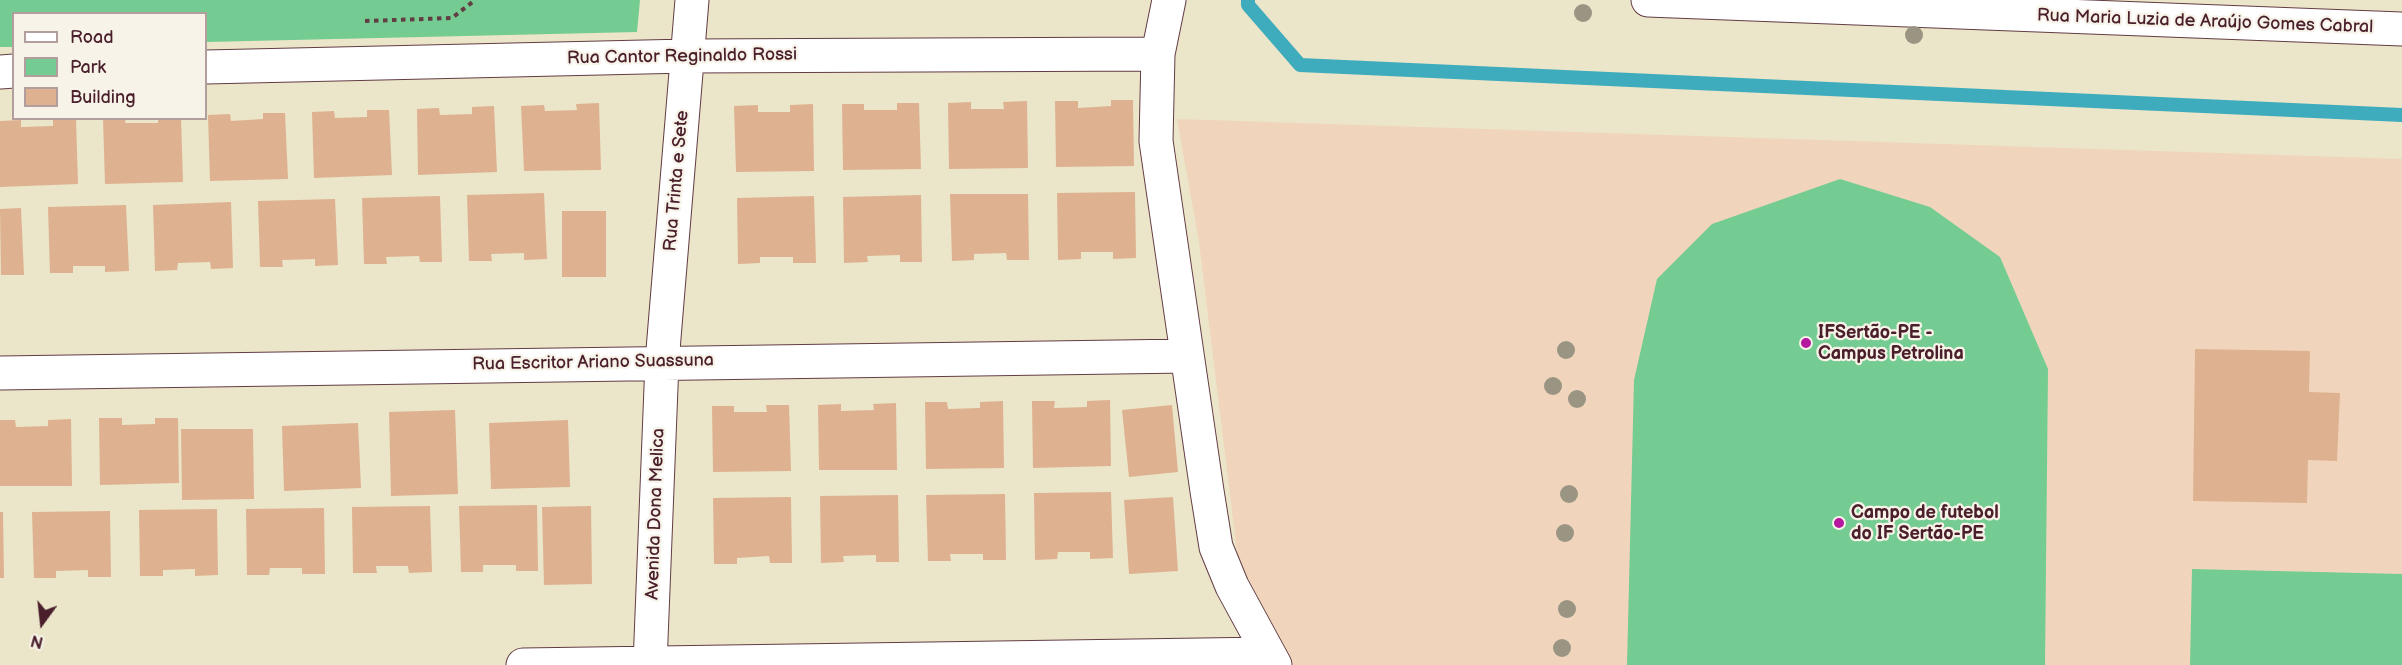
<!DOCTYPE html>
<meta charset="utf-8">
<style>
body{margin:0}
#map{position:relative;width:2402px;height:665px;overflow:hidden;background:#ebe5c9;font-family:"Balsamiq Sans",sans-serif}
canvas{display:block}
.legend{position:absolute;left:12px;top:12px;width:195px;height:108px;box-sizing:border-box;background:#f7f3e8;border:2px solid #b29e9c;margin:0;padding:8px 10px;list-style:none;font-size:18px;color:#4a1f2b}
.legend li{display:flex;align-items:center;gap:12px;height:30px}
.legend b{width:30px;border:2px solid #b29e9c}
.north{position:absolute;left:12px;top:593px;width:60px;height:60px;-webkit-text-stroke:4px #f7f3e8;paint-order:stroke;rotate:195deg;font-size:16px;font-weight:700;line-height:24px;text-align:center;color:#4a1f2b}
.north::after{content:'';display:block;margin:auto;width:21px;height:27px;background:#4a1f2b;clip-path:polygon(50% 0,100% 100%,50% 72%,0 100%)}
</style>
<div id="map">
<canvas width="2402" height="665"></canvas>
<ul class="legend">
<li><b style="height:8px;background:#fff"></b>Road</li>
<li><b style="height:16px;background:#74cc92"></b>Park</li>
<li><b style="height:16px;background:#deb290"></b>Building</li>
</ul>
<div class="north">N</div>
</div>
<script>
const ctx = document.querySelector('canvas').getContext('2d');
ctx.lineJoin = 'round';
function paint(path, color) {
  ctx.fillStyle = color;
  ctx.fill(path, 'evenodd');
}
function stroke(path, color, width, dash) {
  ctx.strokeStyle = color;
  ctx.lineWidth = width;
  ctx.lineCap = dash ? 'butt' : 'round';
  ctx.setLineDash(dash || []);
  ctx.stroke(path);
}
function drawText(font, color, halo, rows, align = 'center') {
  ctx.font = font + ' "Balsamiq Sans",sans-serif';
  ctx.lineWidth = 4.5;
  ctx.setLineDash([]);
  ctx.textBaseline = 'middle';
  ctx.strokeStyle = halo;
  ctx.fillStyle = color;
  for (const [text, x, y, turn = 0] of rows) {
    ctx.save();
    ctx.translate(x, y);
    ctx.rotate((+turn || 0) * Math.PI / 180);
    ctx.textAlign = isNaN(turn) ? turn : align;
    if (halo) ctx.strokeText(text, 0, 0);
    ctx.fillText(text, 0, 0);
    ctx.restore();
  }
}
paint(new Path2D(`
 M1177,119L2402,159V665H1293L1238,560L1199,242Z`), '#f0d5bc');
paint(new Path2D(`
 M0,0H640L637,32L206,42V14H14L13,47H0Z
 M1840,179L1930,207L2000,257L2048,369L2045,665H1627L1634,380L1657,279L1712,224Z
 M2192,569L2402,574V665H2190Z`), '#74cc92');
stroke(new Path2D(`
 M1248,0V5L1300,65L2402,115`), '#3eacbd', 14);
paint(new Path2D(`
 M1111,100H1133L1134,166L1056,167L1055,101H1078V108L1111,106Z
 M1027,101L1028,168L949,169L948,103L971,102V109H1004L1003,102Z
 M599,103L601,170L524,171L521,106L544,105L545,111L577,110L576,104Z
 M897,103H919L921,169L843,170L842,104H864V110H897Z
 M813,104L814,171L736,172L734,106L758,105V112H790V105Z
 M494,106L497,172L418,175L417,109L439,108L440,115L472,114V107Z
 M367,110H389L392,175L314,178L312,112L334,111L335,118L367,117Z
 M263,113H285L288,179L210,181L208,115L230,114L231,121L263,119Z
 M76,118L78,184L0,187V121L21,120V127L53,126V119Z
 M103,118H126L125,123H158V118H181L183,182L105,184Z
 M1135,192L1136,258L1113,259V252H1081V259L1058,260L1057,193Z
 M544,193L547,259L524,260V253L491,254L492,261H469L467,195Z
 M950,194H1028L1029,260H1007L1006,253L974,254V260L952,261Z
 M921,195L922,262H900V255L867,256L868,262L844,263L843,197Z
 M440,196L442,262H420L419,256L386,257L387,264H364L362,198Z
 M814,196L816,263H793V257H760V263L738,264L737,198Z
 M335,199L338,265L315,266V259L282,260L283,267H260L258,201Z
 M231,202L233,268L211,269L210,262L178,263L177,270L155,271L153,205Z
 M126,205L129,271L105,272V266H73V273H50L48,207Z
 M21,208L24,275H1L0,209Z
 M562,211H606V277H562Z
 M2195,349L2310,351L2309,392L2340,393L2337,461L2308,460L2307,503L2193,501Z
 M1110,400L1111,466L1033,468L1032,401H1055L1054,408L1087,407V401Z
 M1003,401L1004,468L926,469L925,402H947L948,409L980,408V402Z
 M896,403L897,470H819L818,405L841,404V411L874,410L873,404Z
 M766,405H789L791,471L713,472L712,406H734V412H767Z
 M1172,405L1178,472L1129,477L1122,410Z
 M455,410L458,494L391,496L389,412Z
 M99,418H122V425L155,424V418H178L179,483L100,485Z
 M71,419L72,486H0V420H15L16,427L48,426V420Z
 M568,420L570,487L491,489L489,423Z
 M358,423L361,488L284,491L282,426Z
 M181,429H253L254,499L182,500Z
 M1111,492L1113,558L1090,559V552H1058L1057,559L1035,560L1034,493Z
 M1005,494L1006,560H983V554H950L951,561H928L926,495Z
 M898,495L899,562H876V555L843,556L844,562L821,563L820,496Z
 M791,497L792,563H770L769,556L737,558V564H714L713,498Z
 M1173,497L1178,571L1129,574L1124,500Z
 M537,505L538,571H516V565H483V572H461L459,506Z
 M430,506L432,572L409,573L408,566H376L377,573H353L352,507Z
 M591,506L592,584L544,585L542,507Z
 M324,508L325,574H302V568H270L269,575H247L246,509Z
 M217,509L218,575L195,576V569L163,570V576H140L139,510Z
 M110,511L111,577H88V570L56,571V578H34L32,512Z
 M0,512H3L4,578H0Z`), '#deb290');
const minor = new Path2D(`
 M1169,0L1158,54L1156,141L1207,491L1216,547L1232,586L1275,665
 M1648,0L2402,29
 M206,67L688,56L1158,54
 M0,72L14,71
 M0,373L1187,356
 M523,665L1269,654
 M650,665L662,362L692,0`);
stroke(minor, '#623d43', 35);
stroke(new Path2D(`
 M365,21L452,18L475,0`), '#623d43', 4, [4.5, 4.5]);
stroke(minor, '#fff', 33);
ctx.fillStyle = '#9a9583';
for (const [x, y] of [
 [1583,13],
 [1914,35],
 [1566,350],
 [1553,386],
 [1577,399],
 [1569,494],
 [1565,533],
 [1567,609],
 [1562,648]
]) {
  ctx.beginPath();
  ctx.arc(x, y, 9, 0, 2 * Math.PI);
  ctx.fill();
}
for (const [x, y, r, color] of [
 [1806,343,6,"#b5179e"],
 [1839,523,6,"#b5179e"]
]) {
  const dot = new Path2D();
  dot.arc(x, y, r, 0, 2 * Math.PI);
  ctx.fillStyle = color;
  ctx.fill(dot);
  stroke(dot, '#f7f3e8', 2);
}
drawText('18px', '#4a1f2b', '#f7f3e8', [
 ["Rua Maria Luzia de Araújo Gomes Cabral",2205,22,2],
 ["Rua Cantor Reginaldo Rossi",682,57,-1],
 ["Rua Trinta e Sete",677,181,-85],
 ["Rua Escritor Ariano Suassuna",593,363,-1],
 ["Avenida Dona Melica",656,514,-88]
]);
drawText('bold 18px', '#4a1f2b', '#f7f3e8', [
 ["IFSertão-PE -",1818,333],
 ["Campus Petrolina",1818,354],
 ["Campo de futebol",1851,513],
 ["do IF Sertão-PE",1851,534]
], 'left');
</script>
